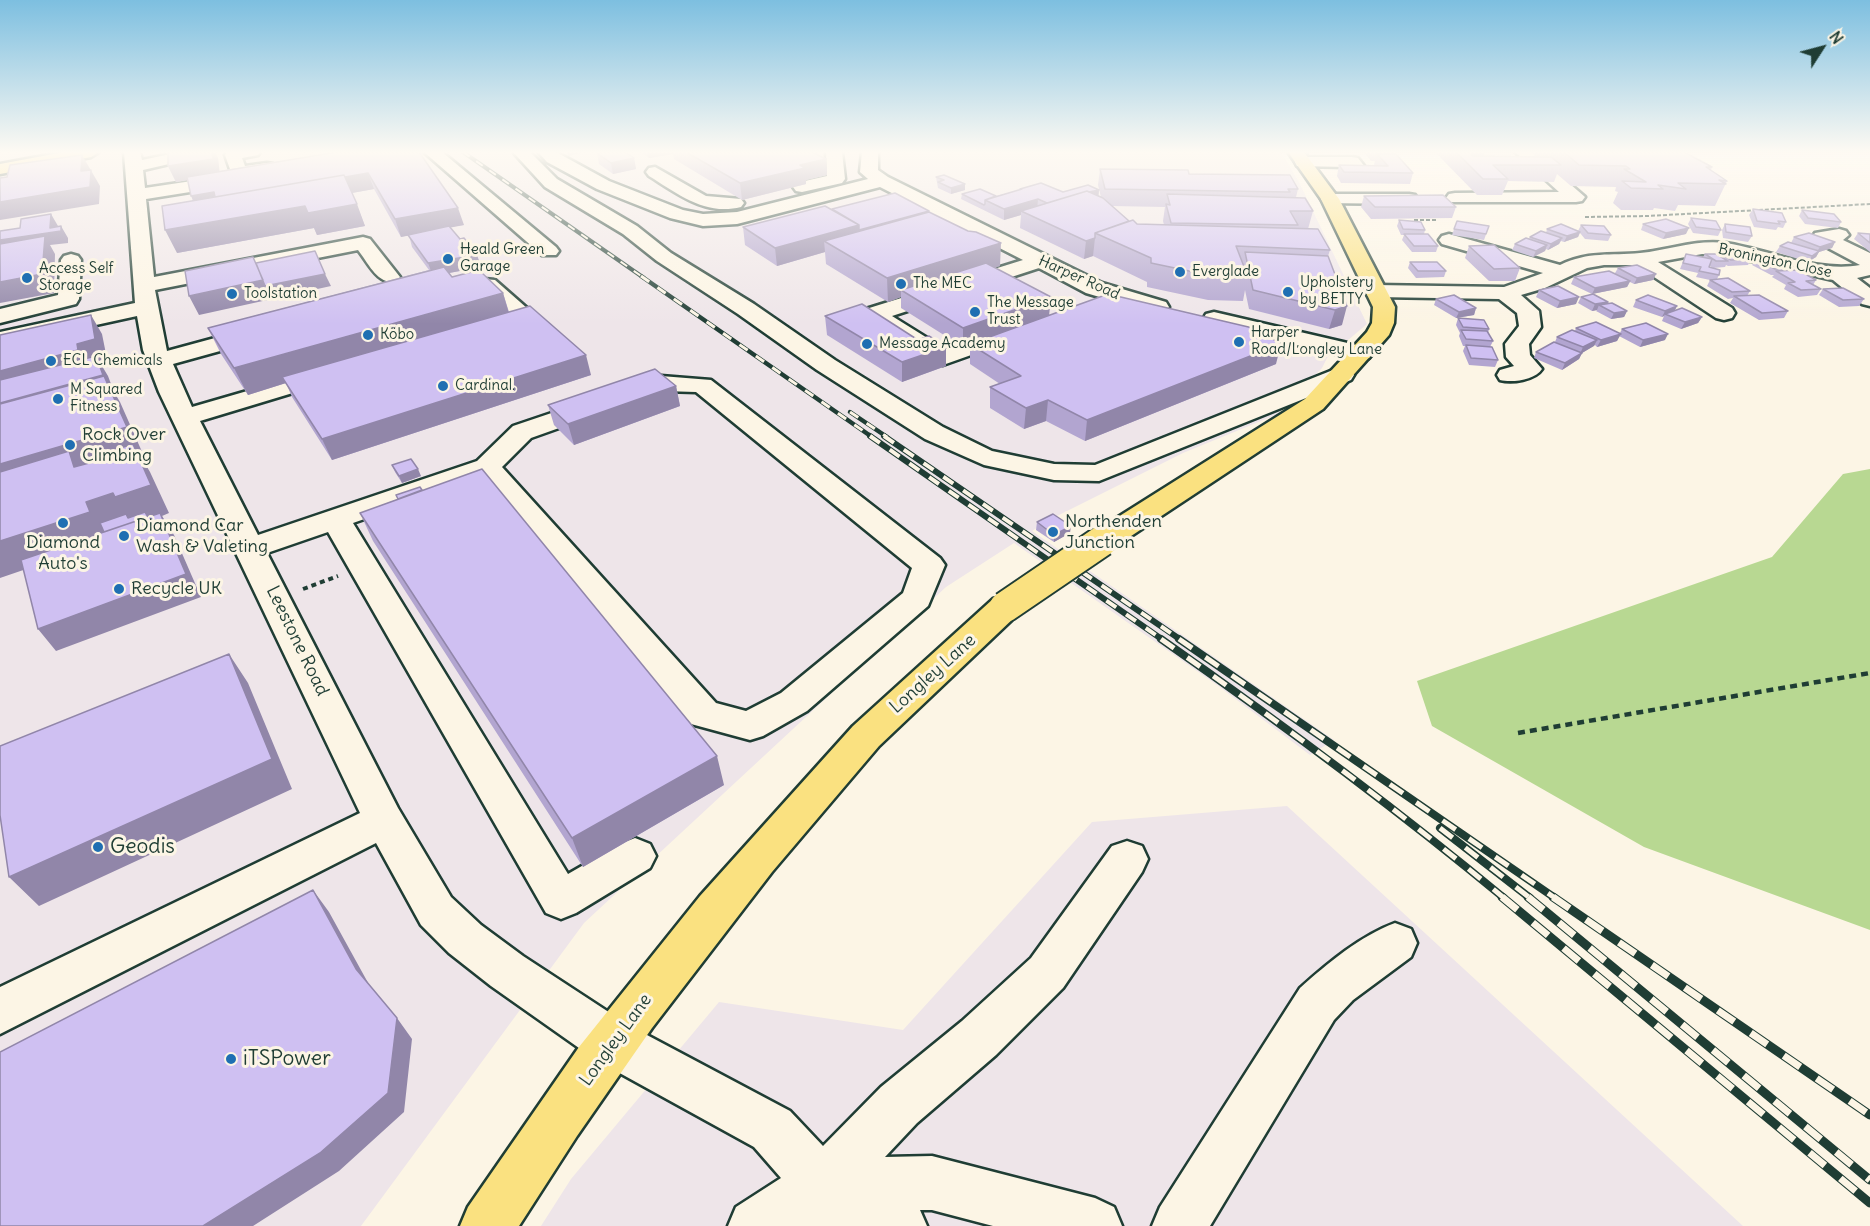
<!DOCTYPE html>
<meta charset="utf-8">
<style>
body{margin:0}
#map{position:relative;width:1870px;height:1226px;overflow:hidden;background:#fcf5e5;font-family:Delius,sans-serif}
canvas{display:block}
.north{position:absolute;left:1792px;top:18px;width:60px;height:60px;-webkit-text-stroke:4px #fcf5e5;paint-order:stroke;rotate:54deg;font-size:16px;font-weight:700;line-height:24px;text-align:center;color:#1f3d34}
.north::after{content:'';display:block;margin:auto;width:21px;height:27px;background:#1f3d34;clip-path:polygon(50% 0,100% 100%,50% 72%,0 100%)}
</style>
<div id="map">
<canvas width="1870" height="1226"></canvas>
<div class="north">N</div>
</div>
<script>
const ctx = document.querySelector('canvas').getContext('2d');
ctx.lineJoin = 'round';
function paint(path, color) {
  ctx.fillStyle = color;
  ctx.fill(path, 'evenodd');
}
function stroke(path, color, width, dash) {
  ctx.strokeStyle = color;
  ctx.lineWidth = width;
  ctx.lineCap = dash ? 'butt' : 'round';
  ctx.setLineDash(dash || []);
  ctx.stroke(path);
}
function drawText(font, color, halo, rows, align = 'center') {
  ctx.font = font + ' Delius,sans-serif';
  ctx.lineWidth = 6;
  ctx.setLineDash([]);
  ctx.textBaseline = 'middle';
  ctx.strokeStyle = halo;
  ctx.fillStyle = color;
  for (const [text, x, y, turn = 0] of rows) {
    ctx.save();
    ctx.translate(x, y);
    ctx.rotate((+turn || 0) * Math.PI / 180);
    ctx.textAlign = isNaN(turn) ? turn : align;
    if (halo) ctx.strokeText(text, 0, 0);
    ctx.fillText(text, 0, 0);
    ctx.restore();
  }
}
paint(new Path2D(`
 M0,152H1281L1299,182L1367,324L1327,358L1322,368L1278,414L1183,453L1049,520L1032,531L1334,740L1310,755L1217,685L1014,543L946,587L584,923L361,1226H0Z
 M1287,806L1743,1226H541L571,1179L719,1002L903,1030L1092,822Z`), '#eee5e9');
paint(new Path2D(`
 M1870,469V930L1644,847L1432,726L1417,681L1772,557L1843,474Z`), '#b8d892');
const minor = new Path2D(`
 M124,152H140L142,160L180,152H210L208,155L143,170L145,188L232,175L225,155L227,152H260L258,155L242,158L245,166L267,163L273,164L276,168L273,172L241,177L243,180L240,184L234,185L146,199L154,277L363,237L370,239L400,277L397,281C378,286 369,264 358,250L155,290L167,351L259,326L267,328L270,333L267,338L173,364L192,407L330,367L339,369L342,374L339,379L200,421L258,535L477,461L513,426L661,376L711,380L940,558L945,565L928,606L807,711L763,736L750,740L691,724L482,478L353,523L568,874L620,844L635,838L650,844L656,856L650,868L576,913L561,919L546,913L328,532L267,553L398,808L451,897L481,925L523,956L630,1026L790,1111L823,1146L881,1087L962,1021L1031,958L1112,846L1127,841L1142,846L1148,859L1142,872L1063,988L996,1055L917,1123L885,1157L932,1156L1095,1198L1114,1207L1122,1226H993L932,1210H920L927,1226H728L736,1207L781,1178L754,1147L596,1060L491,986L449,953L421,925L376,843L0,1034V987L360,813L159,392L143,350L137,316L0,346V332L135,303ZM663,391L696,392L912,568L903,593L781,693L746,711L716,703L502,467L531,438Z
 M424,152H442L556,247L559,251L556,255H542Z
 M513,152H530L557,179L637,226L671,253L754,304L835,360L943,427L992,451L1054,464L1095,465L1333,370L1342,368L1351,370L1354,375L1351,380L1099,481L1054,480L984,465L925,439L817,370L738,314L657,261L623,234L545,187Z
 M538,152H556L609,181L683,210L703,214L737,212L868,179L860,172L862,152H878V170L888,177L1102,283L1166,302L1169,307L1166,312L1158,314L1150,312L1086,293L1039,268L892,316L945,349L1011,326L1019,328L1022,333L1019,338L943,365L935,363L866,319L863,314L866,309L1023,260L880,187L737,224L703,226L670,218L597,189L547,162Z
 M826,152H842L845,179L842,183L802,192L796,191L793,187L796,183L827,176Z
 M1515,152H1533L1585,197L1582,201L1576,202H1449L1446,198L1449,194L1455,193L1559,192Z
 M1303,157H1352L1358,158L1365,167L1363,171L1357,172L1348,167L1297,166L1295,162Z
 M655,167L706,196L741,199L744,203L741,207C705,216 678,194 649,176L646,172L649,168Z
 M1330,194H1409L1415,195L1418,199L1415,203L1409,204L1324,203L1321,199L1324,195Z
 M1839,229L1846,231L1849,235L1843,240L1870,253V275L1857,278L1870,288V306L1862,304L1833,280L1725,255L1702,254L1658,262L1732,308L1735,313L1732,318L1724,320L1716,318L1636,265H1604L1587,268L1545,288L1521,295L1539,311L1541,327L1529,344L1530,355L1542,369C1535,380 1512,383 1500,380L1497,375L1500,370L1514,366L1506,357L1505,344L1519,326L1517,313L1499,299L1376,297L1368,296L1365,291L1368,286L1376,285L1504,287L1543,273L1442,244L1439,240L1442,236L1449,234L1560,265C1589,251 1610,256 1640,253C1669,250 1697,239 1726,243C1770,250 1817,273 1860,265L1815,241L1812,237L1815,233Z
 M71,254L78,256L81,260L79,299L76,304L0,323V309L58,295L61,260L64,256Z
 M463,277L495,280L536,316C530,326 495,334 484,331L481,326L484,321L509,314L481,291L456,287L452,283L456,279Z
 M1214,312L1369,348L1373,353L1369,358L1361,360L1206,324L1203,319L1206,314Z
 M1395,923L1411,929L1417,943L1411,957L1353,1000L1334,1020L1210,1226H1152L1160,1207L1300,988C1328,963 1360,936 1395,923Z`);
const major = new Path2D(`
 M64,152H99L91,157L0,174V164Z
 M1288,152H1304L1339,199L1395,307L1394,323L1389,335L1323,409L1113,548L1102,550L1091,548L1087,541L1091,534L1305,399L1367,332L1372,323L1373,307L1321,199Z
 M1005,596L1017,599L1021,607L1017,615L879,746L772,872L652,1028L577,1136L519,1226H460L468,1207L579,1047L700,896L853,726L993,599Z`);
stroke(minor, '#1f3d34', 5);
stroke(major, '#1f3d34', 5);
stroke(new Path2D(`
 M1585,217L1647,216L1870,204
 M1414,220H1437`), '#1f3d34', 2, [4, 2]);
stroke(new Path2D(`
 M303,589L338,576`), '#1f3d34', 4, [5, 4]);
stroke(new Path2D(`
 M1518,733L1870,673`), '#1f3d34', 4.5, [7, 5]);
paint(minor, '#fcf5e5');
paint(major, '#fae180');
const railFar4 = new Path2D(`
 M463,152L644,278`);
const railFar3 = new Path2D(`
 M641,276L872,437
 M850,412L887,437`);
const railFar2 = new Path2D(`
 M870,436L1163,640
 M884,436L1181,640`);
const railFar1 = new Path2D(`
 M1161,639C1278,721 1393,806 1504,898
 M1179,639L1555,898
 M1440,828L1530,898`);
const rail = new Path2D(`
 M1502,897L1870,1203
 M1528,897L1870,1180
 M1553,897L1870,1115`);
stroke(railFar4, '#1f3d34', 4);
stroke(railFar3, '#1f3d34', 4.5);
stroke(railFar2, '#1f3d34', 6);
stroke(railFar1, '#1f3d34', 8);
stroke(rail, '#1f3d34', 9);
stroke(railFar4, '#fcf5e5', 2, [8]);
stroke(railFar3, '#fcf5e5', 3, [10]);
stroke(railFar2, '#fcf5e5', 4, [12]);
stroke(railFar1, '#fcf5e5', 5, [16]);
stroke(rail, '#fcf5e5', 7, [20]);
const majorBridge = new Path2D(`
 M1005,607L1102,541`);
stroke(majorBridge, '#1f3d34', 34, []);
stroke(majorBridge, '#fae180', 30);
paint(new Path2D(`
 M337,152L464,225L450,227L460,239L477,255L481,267L449,273L452,277L503,293L509,312L591,375L332,460L292,397L286,383L248,395L221,354L208,328L429,270L412,247L409,235L401,237L374,189L352,193L365,226L317,235L314,228L177,253L193,201L187,180L176,182L168,166L218,158L219,171Z
 M640,152H814V153L826,159L827,175L806,180V184L742,200L674,159L673,154L649,158Z
 M1364,152H1395V154L1413,173L1410,184L1341,183L1337,176L1339,165L1375,166L1374,164L1375,161H1371Z
 M1435,152H1482L1484,154V156L1536,157L1531,152H1684L1712,167L1711,170L1727,181L1715,206L1678,205L1675,211L1654,208L1653,210H1621L1613,203L1618,192L1615,191L1616,187L1571,186L1557,174L1554,182L1508,181L1502,195H1477Z
 M597,153L634,158L636,169L613,174L599,164Z
 M1100,169L1189,174L1298,189L1296,197L1313,211L1308,229L1330,250L1328,256L1342,325L1329,329L1249,309L1245,290L1243,301L1208,300L1147,287V282L1093,256L1084,259L1020,228L1021,215L1004,220L961,199L962,194L996,196L1020,190V189L1063,192L1099,190L1098,196L1101,197L1098,185ZM1112,206L1165,207L1163,221L1164,225L1137,224L1129,221Z
 M936,177L965,190L951,194L938,188Z
 M1364,196L1456,207L1452,218L1371,219L1361,207Z
 M832,209L929,212L1000,266L995,267L1050,315L1276,364L1085,441L1046,421L1024,429L990,408V387L1000,384L970,364V345L963,347L901,308V297L888,302L826,264L825,252L777,266L745,245L743,227Z
 M1753,209L1786,222L1783,228L1778,227L1776,230L1754,227L1749,215Z
 M1802,210L1841,222L1838,228L1805,224L1799,216Z
 M1691,218L1721,230L1718,236L1693,233L1688,224Z
 M1399,220L1425,230L1424,234L1438,246L1436,252H1412L1402,240L1404,235H1401L1397,226Z
 M1457,221L1489,226L1484,240L1452,235Z
 M1643,224L1686,234L1663,239L1641,230Z
 M1725,224L1752,236L1748,242L1723,238L1722,230Z
 M1581,225L1611,235L1608,241L1585,239L1580,233L1578,237L1564,242L1561,241L1559,244L1548,250L1546,249L1545,251L1533,257L1512,250L1515,244L1529,239L1530,237L1546,233L1547,229L1578,231Z
 M1858,233L1870,234V252L1854,239Z
 M1794,237L1835,242L1832,248L1819,252L1816,257L1808,262L1776,252L1780,246L1791,243Z
 M1469,246L1520,268L1515,281H1489L1465,258Z
 M1719,253L1751,259L1748,265L1728,266L1726,265L1725,267L1713,268L1710,266L1709,267L1719,275L1717,279L1750,291L1747,296L1788,311L1784,318L1759,320L1730,303L1733,298L1728,299L1707,286L1710,280L1696,277L1698,273L1680,269L1686,254L1703,257L1705,254L1719,255Z
 M1756,259L1795,267L1793,270L1816,280L1813,285L1821,289L1817,295L1798,297L1784,289L1786,285L1772,277L1774,275H1771L1752,265Z
 M1410,262L1446,271L1444,277L1416,278L1408,268Z
 M1618,268L1656,274L1653,280L1634,284L1630,282L1627,287L1592,294L1571,284L1574,277L1615,273Z
 M1823,289L1864,299L1859,306L1839,307L1819,295Z
 M1539,290L1576,304L1557,308L1536,297Z
 M1581,297L1608,302L1607,303L1627,311L1624,317L1611,319L1596,311L1597,310L1592,311L1578,303Z
 M1436,299L1476,308L1474,315L1456,318L1434,305Z
 M1636,300L1677,306L1674,311L1702,317L1698,323L1681,329L1662,321L1664,316L1662,317L1633,307Z
 M825,316L946,347V366L902,382L827,335Z
 M1458,318L1489,329L1488,333L1493,341L1490,347L1498,360L1495,367L1469,365L1463,351L1465,346H1463L1459,336L1460,333L1456,325Z
 M1576,328L1620,333L1622,329L1665,340L1640,347L1619,336L1617,341L1597,347L1595,345L1582,353L1579,359L1562,370L1534,358L1536,352L1555,342L1557,337L1575,331Z
 M676,386L680,406L574,445L554,425L548,405Z
 M392,465L421,476L402,483L395,472Z
 M422,490L724,785L583,867L373,541L360,513L398,499L396,495Z
 M1037,522L1070,533L1054,542L1036,530Z`), '#b2a5d0');
paint(new Path2D(`
 M212,152H215L218,158L220,175L176,182L168,166Z
 M567,152H587L568,156Z
 M648,152H672L673,154L649,158Z
 M82,155L100,186L99,204L0,220V202L81,171Z
 M634,158L636,169L613,174L611,163Z
 M826,159L827,175L806,180V184L742,200L740,183L800,165Z
 M368,173L374,189L223,216L199,213L191,196L214,192Z
 M965,184V190L951,194V188Z
 M1099,190L1098,201L1049,204Z
 M1038,199L1037,211H1021V215L1004,220V209Z
 M357,204L365,226L317,235L314,228L177,253L165,230L305,206Z
 M458,208L464,225L401,237L395,219Z
 M51,214L58,226V231L61,226L68,238V243L50,245L55,254L54,293L0,303V240L50,228Z
 M859,225L860,242L824,241L825,252L777,266L775,248Z
 M1689,228L1686,234L1663,239L1666,233Z
 M1580,232L1578,237L1564,242L1567,236Z
 M1095,238L1093,256L1084,259L1086,241Z
 M1562,238L1559,244L1548,250L1551,244Z
 M1835,242L1832,248L1819,252L1816,257L1808,262L1812,256L1816,253L1820,247Z
 M1001,243L1000,266L909,295L901,290V297L888,302L887,278Z
 M1547,245L1545,251L1533,257L1536,251Z
 M477,255L481,267L433,276L428,263Z
 M325,274L331,286L199,315L189,296L263,280L266,286Z
 M1656,274L1653,280L1634,284L1637,278Z
 M1630,281L1627,287L1592,294L1595,288Z
 M503,293L510,317L282,377L286,383L248,395L234,368Z
 M1051,297L1049,316L963,347V328Z
 M1579,297L1576,304L1557,308L1560,301Z
 M1608,302L1605,308L1599,305L1597,310L1592,311L1595,304Z
 M1347,306L1342,325L1329,329L1335,310Z
 M1677,306L1674,312L1665,314L1664,316L1662,317L1665,311Z
 M1476,308L1474,315L1456,318L1459,312Z
 M1627,311L1624,317L1611,319L1614,313Z
 M91,315L102,334L107,359L99,361L108,376L114,392L120,402L143,454L140,455L150,472L169,513L162,516L174,535L201,597L56,651L38,629L108,541L0,578V541L86,502L113,493L151,485L0,498V371L77,344Z
 M1702,317L1698,323L1681,329L1685,322Z
 M1621,334L1617,341L1597,347L1601,340Z
 M1668,334L1665,340L1640,347L1643,340Z
 M1597,340L1594,346L1582,353L1579,359L1562,370L1565,363L1580,354L1583,347Z
 M1281,344L1276,364L1085,441L1087,420Z
 M946,347V366L902,382V362Z
 M586,355L591,375L332,460L322,439Z
 M676,386L680,406L574,445L568,424Z
 M1048,400L1046,421L1024,429L1026,408Z
 M418,469L421,476L402,483L399,476Z
 M1071,526L1070,533L1054,542V535Z
 M229,654L248,683L292,789L39,906L9,877Z
 M717,756L724,785L583,867L572,838Z
 M313,890L329,912L372,990L356,969Z
 M397,1018L412,1039L404,1112L339,1171L253,1226H203Z`), '#9186a9');
const building = new Path2D(`
 M168,152H212L213,159L168,166Z
 M337,152H419L458,208L395,219L368,173L345,177L344,175L215,197L214,192L191,196L187,177Z
 M603,152H625L634,158L611,163L597,153Z
 M686,152H812L826,159L800,165L805,168L740,183Z
 M1456,152H1482L1484,154H1471L1473,156L1551,157L1561,165H1493L1508,179H1483Z
 M1564,152H1684L1712,167H1706L1727,181L1719,180L1726,184L1678,183L1686,189L1658,185L1663,189L1631,188L1622,181L1646,182L1624,169H1630L1626,166L1579,165Z
 M1377,154H1396L1413,173L1344,172L1339,165L1388,166Z
 M82,155L81,171L91,170L90,187L0,202V178L7,177L10,165Z
 M1100,169L1188,170L1189,174L1290,175L1298,189H1288L1290,192L1105,189Z
 M344,175L357,204L308,213L305,206L165,230L162,206Z
 M944,175L965,184L951,188L938,182L944,180L936,177Z
 M1041,183L1063,192L1088,185L1099,190L1089,192L1087,191L1047,203L1038,199L1004,209L985,200L1022,189H1020Z
 M980,189L996,196L985,200V204L984,205L962,194Z
 M1087,191L1103,198L1129,221L1095,233V238L1086,241L1021,211Z
 M895,193L929,211L859,230V225L832,209Z
 M1167,194L1305,198L1313,211H1290L1298,225L1171,223L1166,204L1170,205Z
 M1443,195L1456,207H1375L1364,196Z
 M825,206L859,225L775,248L743,227Z
 M1753,209L1782,213L1786,222L1778,221L1780,224L1757,221Z
 M1802,210L1834,214L1841,222L1808,218Z
 M929,212L968,231L976,232L1001,243L887,278L824,241Z
 M51,214L50,228L61,226V231L0,240V231L20,228L21,219Z
 M1691,218L1716,221L1721,230L1696,227Z
 M1666,219L1689,228L1666,233L1643,224Z
 M1133,220L1137,224L1318,229L1330,250L1236,246L1248,277L1213,276L1151,263V258L1095,233Z
 M1399,220L1421,222L1425,230L1403,229Z
 M1457,221L1489,226L1486,234L1454,229Z
 M1561,224L1580,232L1567,236L1547,229Z
 M1725,224L1750,227L1752,236L1726,232Z
 M1581,225L1604,226L1611,235L1588,233Z
 M449,226L460,239L464,238L477,255L428,263L408,235Z
 M1541,231L1562,238L1551,244L1530,237Z
 M1809,233L1835,242L1820,247L1794,237Z
 M1858,233L1870,234V243Z
 M1404,234H1428L1438,246H1414Z
 M45,236L42,274L0,282V244Z
 M1526,238L1547,245L1536,251L1515,244Z
 M1788,242L1819,251L1812,256L1780,246Z
 M1494,245L1520,268L1494,269L1469,246Z
 M315,251L325,274L265,286L256,263Z
 M1245,252L1328,256L1347,306L1335,310L1253,290Z
 M1740,252L1751,259L1731,260L1719,253Z
 M1686,254L1712,259L1709,267L1720,270L1719,275L1699,271L1701,267L1683,263Z
 M1705,254H1716L1728,261H1716Z
 M253,257L263,280L189,296L185,271Z
 M1776,257L1795,267L1775,269L1756,259Z
 M1410,262H1437L1446,271H1418Z
 M986,263L1051,297L963,328L901,290Z
 M1637,265L1656,274L1637,278L1618,268Z
 M444,267L452,277L479,270L503,293L234,368L208,328Z
 M1798,270L1816,280L1806,281L1821,289L1801,290L1788,283L1795,282L1776,271Z
 M1609,271L1630,281L1595,288L1574,277Z
 M1728,278L1750,291L1732,292L1710,280Z
 M1558,286L1579,297L1560,301L1539,290Z
 M1843,288L1864,299L1843,300L1823,289Z
 M1108,294L1257,329L1281,344L1087,420L1048,400L1026,408L990,387L1021,376L970,344Z
 M1593,294L1608,302L1595,304L1581,297Z
 M1454,295L1476,308L1459,312L1436,299Z
 M1648,295L1677,306L1665,311L1636,300Z
 M1759,295L1788,311L1762,313L1734,296Z
 M1612,303L1627,311L1614,313L1599,305Z
 M862,304L918,340L929,336L946,347L902,362L825,316Z
 M530,306L586,355L322,439L282,377Z
 M1682,308L1702,317L1685,322L1665,314Z
 M91,315L95,339L77,344L78,350L0,371V335Z
 M1458,318L1484,320L1489,329L1463,327Z
 M1596,322L1621,334L1601,340L1576,328Z
 M1646,323L1668,334L1643,340L1622,329Z
 M1461,330L1487,331L1493,341L1466,339Z
 M1572,330L1597,340L1583,347L1557,337Z
 M1554,342L1582,353L1565,363L1536,352Z
 M1466,345L1492,347L1498,360L1471,358Z
 M96,356L103,375L0,403V380Z
 M655,369L676,386L568,424L548,405Z
 M104,376L127,427L0,464V404Z
 M133,444L151,485L115,497L113,493L86,502L90,512L0,541V472L69,451L74,467L104,459L102,454Z
 M411,459L418,469L399,476L392,465Z
 M482,469L717,756L572,838L360,513Z
 M420,487L422,490L398,499L396,495Z
 M145,512L148,517L104,532L100,523L126,514L128,518Z
 M160,513L186,574L38,629L21,560Z
 M1053,514L1071,526L1054,535L1037,522Z
 M229,654L272,759L9,877L0,815V746Z
 M313,890L356,969L397,1018L388,1093L320,1153L203,1226H0V1052Z`);
paint(building, '#cfc0f2');
stroke(building, '#9186a9', 1.5);
const sky = ctx.createLinearGradient(0, 0, 0, 324);
sky.addColorStop(0, '#7dbfe0');
sky.addColorStop(0.47, '#fefaf3');
sky.addColorStop(1, '#fefaf300');
ctx.fillStyle = sky;
ctx.fillRect(0, 0, 1870, 324);
for (const [x, y, r, color] of [
 [448,259,6,"#1f6fb2"],
 [1180,272,6,"#1f6fb2"],
 [27,278,6,"#1f6fb2"],
 [901,284,6,"#1f6fb2"],
 [1288,292,6,"#1f6fb2"],
 [232,294,6,"#1f6fb2"],
 [975,312,6,"#1f6fb2"],
 [368,335,6,"#1f6fb2"],
 [1239,342,6,"#1f6fb2"],
 [867,344,6,"#1f6fb2"],
 [51,361,6,"#1f6fb2"],
 [443,386,6,"#1f6fb2"],
 [58,399,6,"#1f6fb2"],
 [70,445,6,"#1f6fb2"],
 [63,523,6,"#1f6fb2"],
 [1053,532,6,"#1f6fb2"],
 [124,536,6,"#1f6fb2"],
 [119,589,6,"#1f6fb2"],
 [98,847,6,"#1f6fb2"],
 [231,1059,6,"#1f6fb2"]
]) {
  const dot = new Path2D();
  dot.arc(x, y, r, 0, 2 * Math.PI);
  ctx.fillStyle = color;
  ctx.fill(dot);
  stroke(dot, '#fcf5e5', 2);
}
drawText('15px', '#1f3d34', '#fcf5e5', [
 ["Heald Green",460,250],
 ["Garage",460,267],
 ["Access Self",39,269],
 ["Storage",39,286],
 ["Everglade",1192,272],
 ["Upholstery",1300,283],
 ["by BETTY",1300,300],
 ["The MEC",913,284],
 ["Toolstation",244,294],
 ["The Message",987,303],
 ["Trust",987,320],
 ["Harper",1251,333],
 ["Road/Longley Lane",1251,350],
 ["Köbo",380,335],
 ["Message Academy",879,344],
 ["ECL Chemicals",63,361],
 ["Cardinal.",455,386],
 ["M Squared",70,390],
 ["Fitness",70,407]
], 'left');
drawText('15px', '#1f3d34', '#fcf5e5', [
 ["Bronington Close",1775,261,12],
 ["Harper Road",1079,278,24]
]);
drawText('18px', '#1f3d34', '#fcf5e5', [
 ["Rock Over",82,435],
 ["Climbing",82,456],
 ["Northenden",1065,522],
 ["Junction",1065,543],
 ["Diamond Car",136,526],
 ["Wash & Valeting",136,547],
 ["Diamond",63,543,"center"],
 ["Auto's",63,564,"center"],
 ["Recycle UK",131,589]
], 'left');
drawText('18px', '#1f3d34', '#fcf5e5', [
 ["Leestone Road",297,641,64],
 ["Longley Lane",933,674,-42],
 ["Longley Lane",616,1040,-54]
]);
drawText('21px', '#1f3d34', '#fcf5e5', [
 ["Geodis",110,847],
 ["iTSPower",243,1059]
], 'left');
</script>
